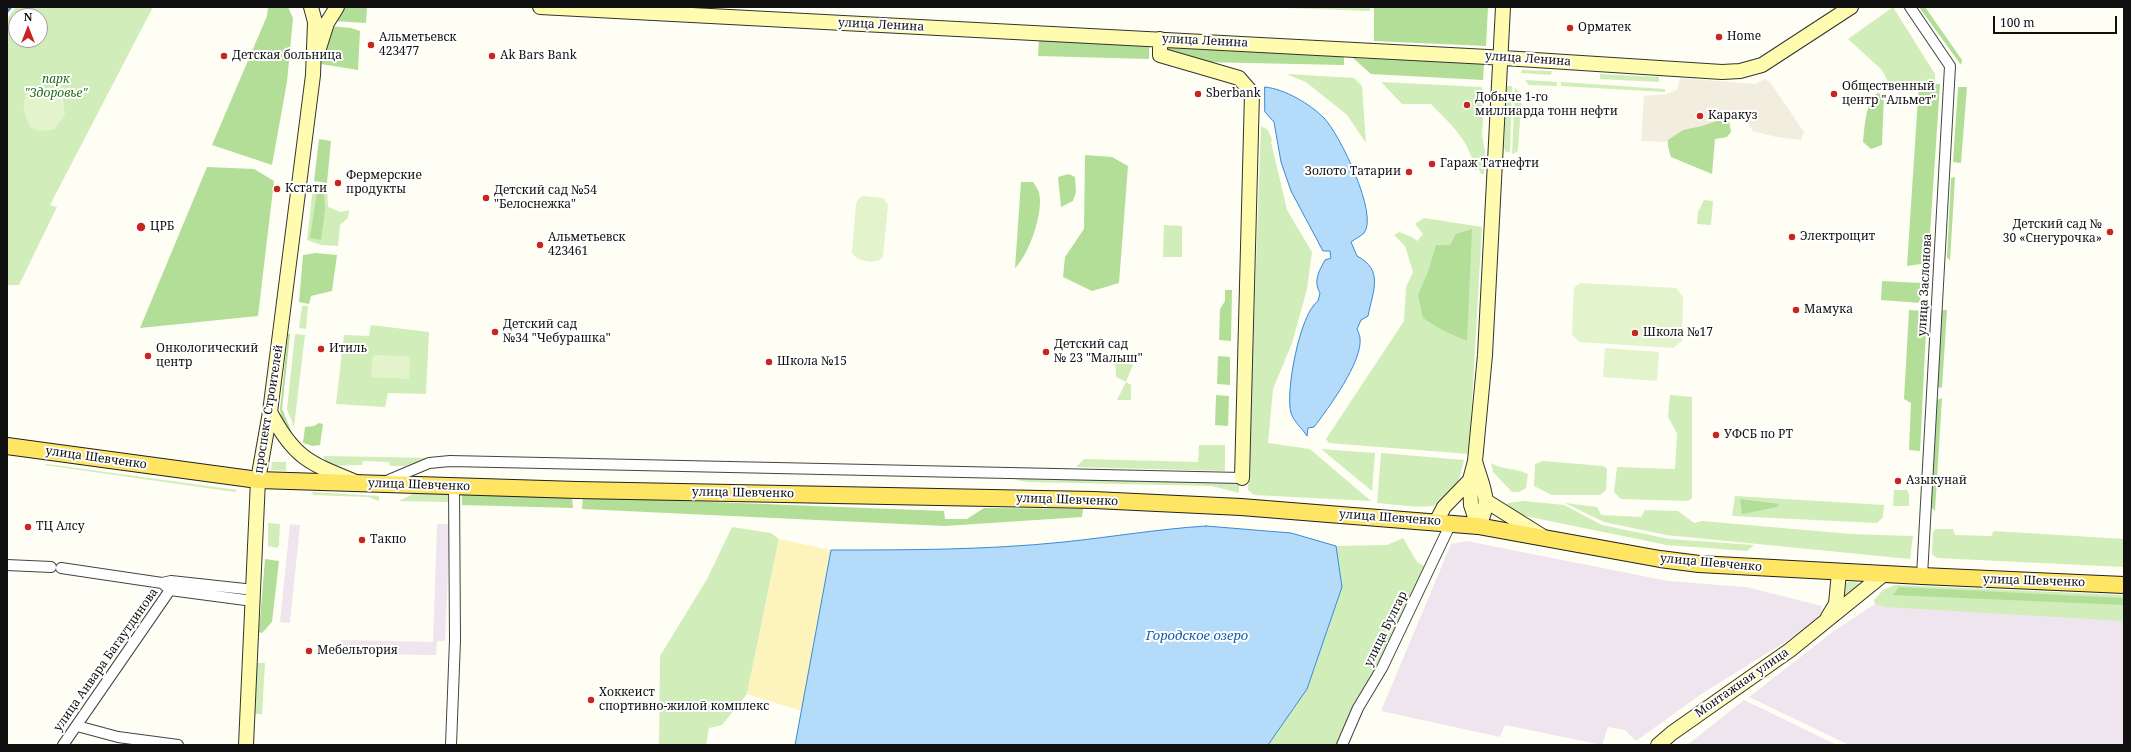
<!DOCTYPE html>
<meta charset="utf-8">
<style>
body{margin:0}
#map{position:relative;width:2131px;height:752px;overflow:hidden;background:#fffef4;font-family:"Noto Serif",serif}
canvas{display:block}
.frame{position:absolute;inset:0;border:8px solid #101010;pointer-events:none}
.north{position:absolute;left:8px;top:8px;width:40px;height:40px;box-sizing:border-box;background:#fff;border:1px solid #9f9f9f;border-radius:50%;rotate:0deg;font-size:11px;font-weight:700;line-height:16px;text-align:center;color:#101010}
.north::after{content:'';display:block;margin:auto;width:14px;height:18px;background:#ca241f;clip-path:polygon(50% 0,100% 100%,50% 72%,0 100%)}
.scale{position:absolute;left:1993px;top:16px;width:124px;height:18px;box-sizing:border-box;border:2px solid #101010;border-top:0;padding-left:5px;font-size:12px;line-height:14px;white-space:nowrap;color:#101010;-webkit-text-stroke:3px #fff;paint-order:stroke}
</style>
<div id="map">
<canvas width="2131" height="752"></canvas>
<div class="frame"></div>
<div class="north">N</div>
<div class="scale">100 m</div>
</div>
<script>
const ctx = document.querySelector('canvas').getContext('2d');
ctx.lineJoin = 'round';
function paint(path, color) {
  ctx.fillStyle = color;
  ctx.fill(path, 'evenodd');
}
function stroke(path, color, width, dash) {
  ctx.strokeStyle = color;
  ctx.lineWidth = width;
  ctx.lineCap = dash ? 'butt' : 'round';
  ctx.setLineDash(dash || []);
  ctx.stroke(path);
}
function drawText(font, color, halo, rows, align = 'center') {
  ctx.font = font + ' "Noto Serif",serif';
  ctx.lineWidth = 4;
  ctx.setLineDash([]);
  ctx.textBaseline = 'middle';
  ctx.strokeStyle = halo;
  ctx.fillStyle = color;
  for (const [text, x, y, turn = 0] of rows) {
    ctx.save();
    ctx.translate(x, y);
    ctx.rotate((+turn || 0) * Math.PI / 180);
    ctx.textAlign = isNaN(turn) ? turn : align;
    if (halo) ctx.strokeText(text, 0, 0);
    ctx.fillText(text, 0, 0);
    ctx.restore();
  }
}
paint(new Path2D(`
 M290,524L300,525L290,623L280,622Z
 M437,524H450L445,641H437L436,655L339,654L341,640L433,642Z
 M1467,541L1668,581L1746,587L1822,606L1820,620L1700,695L1636,741L1625,730L1608,727L1602,745L1505,725L1500,737L1381,711L1451,544Z
 M1881,600L2124,616V745H1849L1749,697L1834,631Z
 M1744,700L1837,745H1687Z`), '#efe5ef');
paint(new Path2D(`
 M16,7H153L50,205L57,207L19,285H7V19ZM16,16H40V40H16Z
 M1258,7H1370V11Z
 M1893,7L1935,74V84L1888,82L1882,70L1848,39Z
 M1522,70L1552,71L1551,75L1521,73Z
 M1286,74L1354,78L1362,86L1366,143L1347,115L1306,82Z
 M1600,74L1659,77V82L1600,79Z
 M1525,80L1557,82V86L1529,85Z
 M1381,82L1481,87L1485,93L1482,135L1485,152L1484,174H1481L1479,169L1475,170C1469,139 1452,126 1431,104H1402Z
 M1561,82L1665,89V92L1561,86Z
 M1507,86H1512L1510,153L1505,151L1504,147Z
 M1515,88L1522,94L1518,149L1517,152L1512,154Z
 M1261,126L1268,130L1272,140L1271,142L1287,210L1312,252L1307,289L1292,343L1273,389L1268,443L1310,449L1371,501L1254,495L1248,490Z
 M313,187H327L328,207L341,212L349,210L348,218L340,225L338,246L321,245L307,240Z
 M1704,200L1713,201L1711,225L1697,224L1698,212Z
 M1424,218L1482,227L1469,454L1329,443L1326,439L1404,321L1406,287L1413,272L1405,246L1394,235L1399,232L1412,237L1417,241L1423,234L1415,224Z
 M1164,225L1182,226V257H1163Z
 M302,306H308L306,329L299,328Z
 M371,325L429,332L426,394L388,393L385,407L336,404L344,335L369,336Z
 M295,334L305,335L294,427L287,409Z
 M1115,354L1133,365L1126,382L1131,385V400H1117L1126,382L1116,377Z
 M1670,395L1692,397V498L1688,501L1621,499L1614,492L1617,467L1675,469L1677,433L1668,417Z
 M1199,445H1225V471L1076,467L1084,459L1198,462Z
 M1321,449L1375,453L1372,491Z
 M1381,453L1464,460C1461,473 1456,493 1445,502C1432,511 1393,504 1377,503Z
 M324,456L435,458L406,466H390L389,462L363,461L362,465L326,466Z
 M1543,461L1603,466L1607,469L1606,490L1600,495H1552L1534,486L1535,464Z
 M272,462H286V471L271,470Z
 M1491,463C1503,470 1515,468 1528,474L1526,488L1519,492H1512L1493,472Z
 M47,464L237,490L235,492L44,465Z
 M1016,477L1239,483V493L1212,486L1027,482L1017,480Z
 M1894,490H1907L1909,494V506H1893Z
 M312,492L379,496V501L368,497L313,495Z
 M415,493L448,494V502L399,501Z
 M1735,496L1884,505L1883,517L1877,523L1732,516Z
 M1524,501L1564,505L1602,525L1669,539L1754,545L1747,551L1667,545L1520,515L1505,506L1508,503Z
 M1565,503L1597,507L1601,515L1641,517L1645,510L1678,511L1694,523L1702,521L1851,534L1913,536L1910,559L1666,535L1604,522Z
 M268,523L280,524L279,545L277,548L268,546Z
 M732,527L771,533L779,539L747,694L722,725L709,728L706,745H659L660,656L707,579Z
 M1935,529H1953L1955,535L1992,536L1993,531L2124,539V567L1937,558L1932,554L1933,533Z
 M1403,538L1417,562L1426,567L1385,657L1338,745H1268L1307,689L1321,648L1342,587L1336,546L1387,545Z
 M1850,582L1859,583L1861,586L1842,601L1846,583Z
 M1895,585L2124,595V621L1887,607L1875,604L1874,600L1883,590Z
 M257,663H265L262,714H255Z`), '#d0edba');
paint(new Path2D(`
 M268,7H288L293,18L287,82L272,165L212,145L267,16Z
 M345,7H367L366,23L334,21Z
 M1374,7H1488L1486,46L1374,41Z
 M1919,7H1925L1962,60L1961,65Z
 M329,26L351,28L360,31L358,70L321,64L324,39Z
 M1039,38L1149,44V59L1038,56Z
 M1166,47L1336,54L1344,57V65L1201,62L1166,50Z
 M1353,58L1484,63L1483,80L1371,74Z
 M1919,83L1940,84L1928,263L1907,266Z
 M1958,87H1967L1961,163L1953,162Z
 M1877,93L1884,95L1882,145L1871,149L1863,142C1865,125 1865,105 1877,93Z
 M1728,115L1731,132L1727,137L1715,139L1712,174L1671,157L1668,147L1667,128Z
 M319,139L331,141L327,183L314,181Z
 M1085,155L1112,157L1128,166L1119,283L1092,291L1063,277L1065,257L1084,229Z
 M207,167L254,169L274,181L258,316L140,328Z
 M1069,174L1075,177L1076,192L1073,201L1061,207L1058,177Z
 M1955,177L1950,261L1947,257L1951,178Z
 M1021,182H1033C1035,185 1038,189 1039,193C1044,211 1029,255 1015,268Z
 M317,192L324,194L325,209L321,240L310,238Z
 M1472,229L1467,341L1442,330L1423,318L1418,295L1428,272L1436,245H1450L1456,234Z
 M316,253L337,255L332,291L311,296L309,304L299,302L303,255Z
 M1882,281L1922,283L1920,303L1881,300Z
 M1225,290H1232L1231,341L1219,340L1220,309L1225,301Z
 M1909,310L1927,311L1920,451L1909,450L1911,403L1904,399Z
 M1940,310H1947L1942,388L1937,387Z
 M288,334H290L282,409L292,433L291,439L282,422L280,409Z
 M1218,356L1230,357V385L1217,384Z
 M1216,395L1229,396L1228,426L1215,425Z
 M1942,398L1935,511L1930,506L1937,400Z
 M319,423L323,424L320,445L313,446L303,443L305,427L314,426Z
 M462,494L572,496L573,508L462,505Z
 M583,497L944,511L945,519H967L984,508L1083,509L1082,517L945,526L582,509Z
 M1740,499L1779,504L1777,507L1742,514Z
 M265,559L279,561L272,622L262,633L259,632Z
 M1899,587L2124,598V605L1893,595Z`), '#b2de98');
paint(new Path2D(`
 M779,539L831,550L802,711L747,694Z`), '#fdf4bd');
paint(new Path2D(`
 M41,89H56L63,96L65,115L54,130L39,131L30,127C25,116 21,106 26,94Z
 M864,196L883,198L888,205L883,257C876,265 858,262 852,253L856,204L859,198Z
 M1580,283L1676,288L1683,297L1682,341L1673,348L1579,342L1572,334L1574,288Z
 M1605,348L1659,352L1657,381L1603,377Z
 M373,355L410,356L409,379L371,377Z`), '#e3f3cc');
paint(new Path2D(`
 M1680,78L1755,84L1765,79L1770,82L1804,132L1801,140L1776,137L1753,131L1744,118L1731,116L1702,126L1683,130L1665,142L1641,141L1644,96L1666,94L1677,90Z`), '#f1eee0');
const water = new Path2D(`
 M1265,87C1285,89 1310,104 1324,118C1339,133 1379,215 1364,233C1361,236 1355,239 1351,242L1357,256C1384,270 1373,291 1368,316L1361,320L1357,329C1358,332 1360,335 1360,338C1363,361 1328,409 1314,427L1308,428L1307,436C1302,428 1294,422 1291,413C1285,392 1300,313 1318,301L1320,293C1313,281 1319,271 1325,260L1331,258L1330,251H1323L1291,191L1281,162L1274,122L1265,112Z
 M1206,526L1291,533L1336,546L1342,587L1321,648L1307,689L1268,745H795L831,550C909,550 986,550 1064,542C1112,537 1158,529 1206,526Z`);
paint(water, '#b5dbfa');
stroke(water, '#388ad5', 1);
stroke(new Path2D(`
 M7,12L11,7`), '#388ad5', 2.5);
const street = new Path2D(`
 M1910,7L1950,66L1922,576
 M384,482L429,463L450,461L1242,478
 M7,565L51,567
 M61,568L162,583L170,590L253,601
 M162,583L171,581L254,590
 M77,726L118,737L178,745
 M63,745L170,590
 M451,745L455,640L454,486
 M1342,745L1358,708L1382,668L1451,523`);
const secondary = new Path2D(`
 M540,7L1488,57L1722,72L1740,71L1762,65L1851,7
 M1160,39V55L1239,78L1252,93L1242,478
 M319,48L327,23L337,7
 M270,412C294,458 309,463 356,482
 M1475,461C1482,487 1493,501 1478,526
 M1470,480L1471,505L1478,526
 M1486,501L1542,536
 M1436,522L1444,507L1470,480L1475,461L1485,355L1503,7
 M1828,617L1836,604L1839,572
 M246,745L258,480L270,412L313,75L315,22L311,7
 M1658,745L1672,733L1790,650L1884,574`);
const primary = new Path2D(`
 M7,446L258,480L577,490L1094,500L1241,507L1478,526L1660,559L1699,564L1922,576L2124,585`);
stroke(street, '#434343', 12);
stroke(secondary, '#323232', 16);
stroke(primary, '#212121', 18);
stroke(street, '#fff', 10);
stroke(secondary, '#fffcaf', 14);
stroke(primary, '#ffe564', 16);
for (const [x, y, r, color] of [
 [1570,28,4,"#ca241f"],
 [1719,37,4,"#ca241f"],
 [371,45,4,"#ca241f"],
 [224,56,4,"#ca241f"],
 [492,56,4,"#ca241f"],
 [1198,94,4,"#ca241f"],
 [1834,94,4,"#ca241f"],
 [1467,105,4,"#ca241f"],
 [1700,116,4,"#ca241f"],
 [1432,164,4,"#ca241f"],
 [1409,172,4,"#ca241f"],
 [338,183,4,"#ca241f"],
 [277,189,4,"#ca241f"],
 [486,198,4,"#ca241f"],
 [141,227,5,"#ca241f"],
 [2110,232,4,"#ca241f"],
 [1792,237,4,"#ca241f"],
 [540,245,4,"#ca241f"],
 [1796,310,4,"#ca241f"],
 [495,332,4,"#ca241f"],
 [1635,333,4,"#ca241f"],
 [321,349,4,"#ca241f"],
 [1046,352,4,"#ca241f"],
 [148,356,4,"#ca241f"],
 [769,362,4,"#ca241f"],
 [1716,435,4,"#ca241f"],
 [1898,481,4,"#ca241f"],
 [28,527,4,"#ca241f"],
 [362,540,4,"#ca241f"],
 [309,651,4,"#ca241f"],
 [591,700,4,"#ca241f"]
]) {
  const dot = new Path2D();
  dot.arc(x, y, r, 0, 2 * Math.PI);
  ctx.fillStyle = color;
  ctx.fill(dot);
  stroke(dot, '#fff', 1.5);
}
drawText('12px', '#101010', '#fff', [
 ["улица Ленина",881,25,3],
 ["улица Ленина",1205,41,3],
 ["улица Ленина",1528,59,4],
 ["улица Заслонова",1925,285,-87],
 ["проспект Строителей",269,409,-81],
 ["улица Шевченко",96,458,8],
 ["улица Шевченко",419,485,2],
 ["улица Шевченко",743,493,1],
 ["улица Шевченко",1067,500,2],
 ["улица Шевченко",1390,518,4],
 ["улица Шевченко",1711,563,5],
 ["улица Шевченко",2034,581,2],
 ["улица Булгар",1386,629,-64],
 ["улица Анвара Багаутдинова",106,660,-55],
 ["Монтажная улица",1742,683,-35]
]);
drawText('12px', '#101010', '#fff', [
 ["Орматек",1578,28],
 ["Home",1727,37],
 ["Альметьевск",379,38],
 ["423477",379,52],
 ["Детская больница",232,56],
 ["Ak Bars Bank",500,56],
 ["Общественный",1842,87],
 ["центр \"Альмет\"",1842,101],
 ["Sberbank",1206,94],
 ["Добыче 1-го",1475,98],
 ["миллиарда тонн нефти",1475,112],
 ["Каракуз",1708,116],
 ["Гараж Татнефти",1440,164],
 ["Золото Татарии",1401,172,"right"],
 ["Фермерские",346,176],
 ["продукты",346,190],
 ["Кстати",285,189],
 ["Детский сад №54",494,191],
 ["\"Белоснежка\"",494,205],
 ["Детский сад №",2102,225,"right"],
 ["30 «Снегурочка»",2102,239,"right"],
 ["ЦРБ",150,227],
 ["Электрощит",1800,237],
 ["Альметьевск",548,238],
 ["423461",548,252],
 ["Мамука",1804,310],
 ["Детский сад",503,325],
 ["№34 \"Чебурашка\"",503,339],
 ["Школа №17",1643,333],
 ["Детский сад",1054,345],
 ["№ 23 \"Малыш\"",1054,359],
 ["Онкологический",156,349],
 ["центр",156,363],
 ["Итиль",329,349],
 ["Школа №15",777,362],
 ["УФСБ по РТ",1724,435],
 ["Азыкунай",1906,481],
 ["ТЦ Алсу",36,527],
 ["Такпо",370,540],
 ["Мебельтория",317,651],
 ["Хоккеист",599,693],
 ["спортивно-жилой комплекс",599,707]
], 'left');
drawText('italic 12px', '#266d1b', '#fff', [
 ["парк",56,80],
 ["\"Здоровье\"",56,94]
]);
drawText('italic 13px', '#115cab', '#fff', [
 ["Городское озеро",1197,636]
]);
</script>
